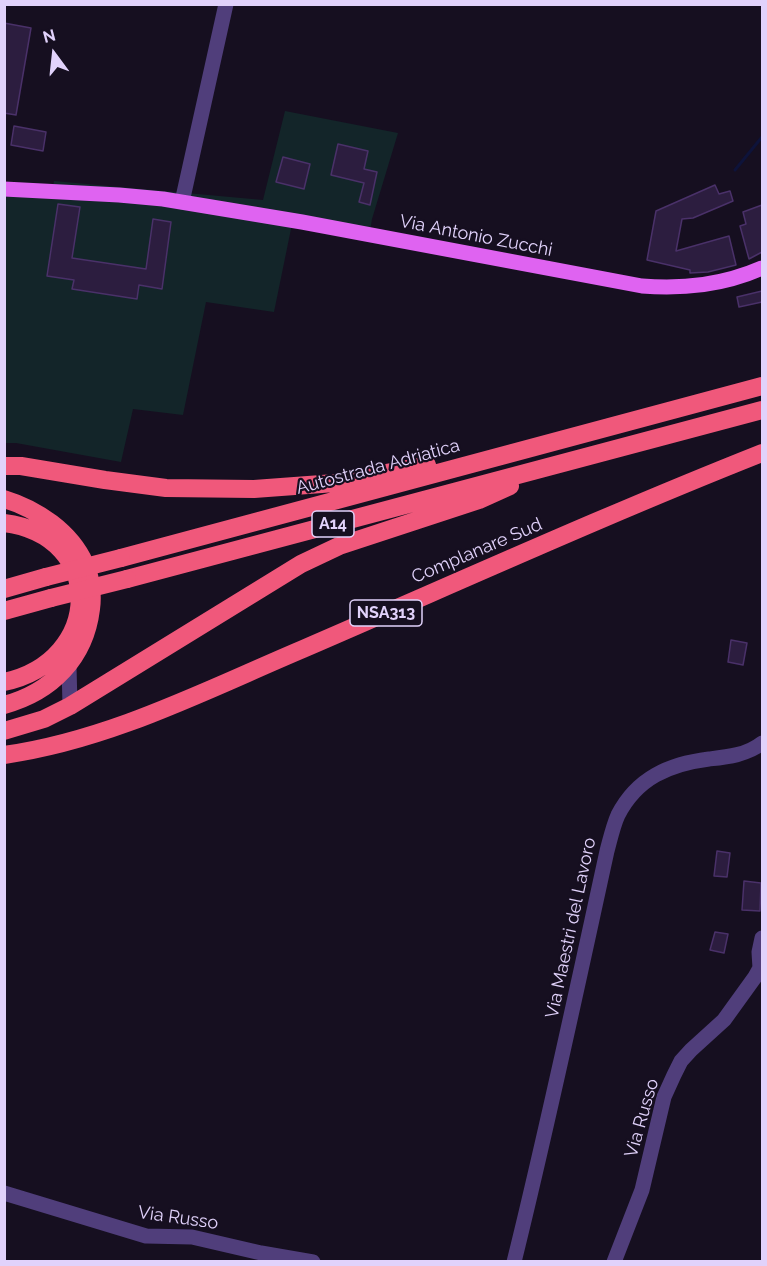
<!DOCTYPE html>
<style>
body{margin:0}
#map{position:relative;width:767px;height:1266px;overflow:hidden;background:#160f20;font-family:Raleway,sans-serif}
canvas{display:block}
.frame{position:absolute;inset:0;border:6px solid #e1d2fb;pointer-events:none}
.north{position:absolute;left:24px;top:24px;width:60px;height:60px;-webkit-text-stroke:4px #160f20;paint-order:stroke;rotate:345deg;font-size:16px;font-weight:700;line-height:24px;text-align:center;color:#e1d2fb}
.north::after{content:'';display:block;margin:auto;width:21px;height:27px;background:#e1d2fb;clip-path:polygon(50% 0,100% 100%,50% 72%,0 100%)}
</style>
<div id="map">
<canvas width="767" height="1266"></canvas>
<div class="frame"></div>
<div class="north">N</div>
</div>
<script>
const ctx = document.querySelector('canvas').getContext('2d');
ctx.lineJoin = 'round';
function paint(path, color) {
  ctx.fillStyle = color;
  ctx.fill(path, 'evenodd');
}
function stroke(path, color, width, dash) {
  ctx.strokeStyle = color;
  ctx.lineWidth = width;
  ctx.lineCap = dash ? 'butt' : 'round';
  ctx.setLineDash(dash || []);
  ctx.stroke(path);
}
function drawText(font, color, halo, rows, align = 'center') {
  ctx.font = font + ' Raleway,sans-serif';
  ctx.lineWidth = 4.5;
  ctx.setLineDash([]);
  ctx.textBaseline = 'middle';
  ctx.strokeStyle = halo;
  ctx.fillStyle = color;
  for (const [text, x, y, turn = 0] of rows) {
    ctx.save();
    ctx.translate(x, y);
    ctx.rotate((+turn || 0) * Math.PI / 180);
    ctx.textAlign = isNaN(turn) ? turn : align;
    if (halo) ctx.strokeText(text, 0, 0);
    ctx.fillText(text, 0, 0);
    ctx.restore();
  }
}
paint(new Path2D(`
 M285,111L398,133L372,219L369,237L292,224L274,312L206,302L183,415L133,409L121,462L16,443H5V193H52L54,181L263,200Z`), '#132529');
stroke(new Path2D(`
 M735,170L762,137`), '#0e133a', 3);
const building = new Path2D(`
 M4,23L31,28L16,115L4,113Z
 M14,126L46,132L43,151L11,145Z
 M338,144L368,151L364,169L377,172L370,205L359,202L364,183L331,175Z
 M283,157L310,164L304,189L276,182Z
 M715,185L719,194L730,191L733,201L693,218L682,219L676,251L729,236L736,265L708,272L690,273V270L647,260L656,211Z
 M58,204L80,207L72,258L146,269L153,219L171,222L162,289L139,285L137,299L72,289L74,280L47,276Z
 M762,205V252L749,259L740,226L746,224L743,212Z
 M762,291V302L739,307L737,297Z
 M731,640L747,643L743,665L728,662Z
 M717,851L730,853L727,877L714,876Z
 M744,881L761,883L760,911L742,910Z
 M715,932L728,934L724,953L710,950Z`);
paint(building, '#2c1d3f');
stroke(building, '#4a3169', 1.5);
stroke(new Path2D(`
 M182,202L226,4
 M69,666L70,706
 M4,1193L146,1236L192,1237L261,1253L313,1262
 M514,1262C548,1125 577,988 607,851C610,840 613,826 618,815C637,778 669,764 709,759C727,757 747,755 762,743
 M614,1262L642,1190L664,1097L674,1075L681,1061L691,1050L724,1020L755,977L760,968L759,952L762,938`), '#503e7b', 15);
stroke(new Path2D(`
 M4,189L119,195L163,199L302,222L642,286C685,289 723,285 762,268`), '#df63f1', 15);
stroke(new Path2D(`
 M4,466H21L105,480L166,488L254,489L335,483L427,465
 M4,499C37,509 71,532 85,564C91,577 93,595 91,609C85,658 52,692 4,705
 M4,523C107,536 103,661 4,682
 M121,558L762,386
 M127,579L762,410
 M4,589L46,577
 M4,611L51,598
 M4,731L44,719L70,706L301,564L339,546L479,500L510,486
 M4,755C110,740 206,690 303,649C456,583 608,514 762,453`), '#f0587b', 18);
stroke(new Path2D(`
 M46,577L121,558
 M51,598L127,579`), '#f0587b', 18);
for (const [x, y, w] of [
 [333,524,42],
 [386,613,72]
]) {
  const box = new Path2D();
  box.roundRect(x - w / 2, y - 13, w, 26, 4.5);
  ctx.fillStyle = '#160f20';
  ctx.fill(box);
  stroke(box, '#e1d2fb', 1.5);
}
drawText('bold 16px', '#e1d2fb', null, [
 ["A14",333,524],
 ["NSA313",386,613]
]);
drawText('18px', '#e1d2fb', '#160f20', [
 ["Via Antonio Zucchi",476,236,11],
 ["Autostrada Adriatica",378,467,-15],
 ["Complanare Sud",477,551,-23],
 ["Via Maestri del Lavoro",571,928,-78],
 ["Via Russo",642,1118,-74],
 ["Via Russo",178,1218,8]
]);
</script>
